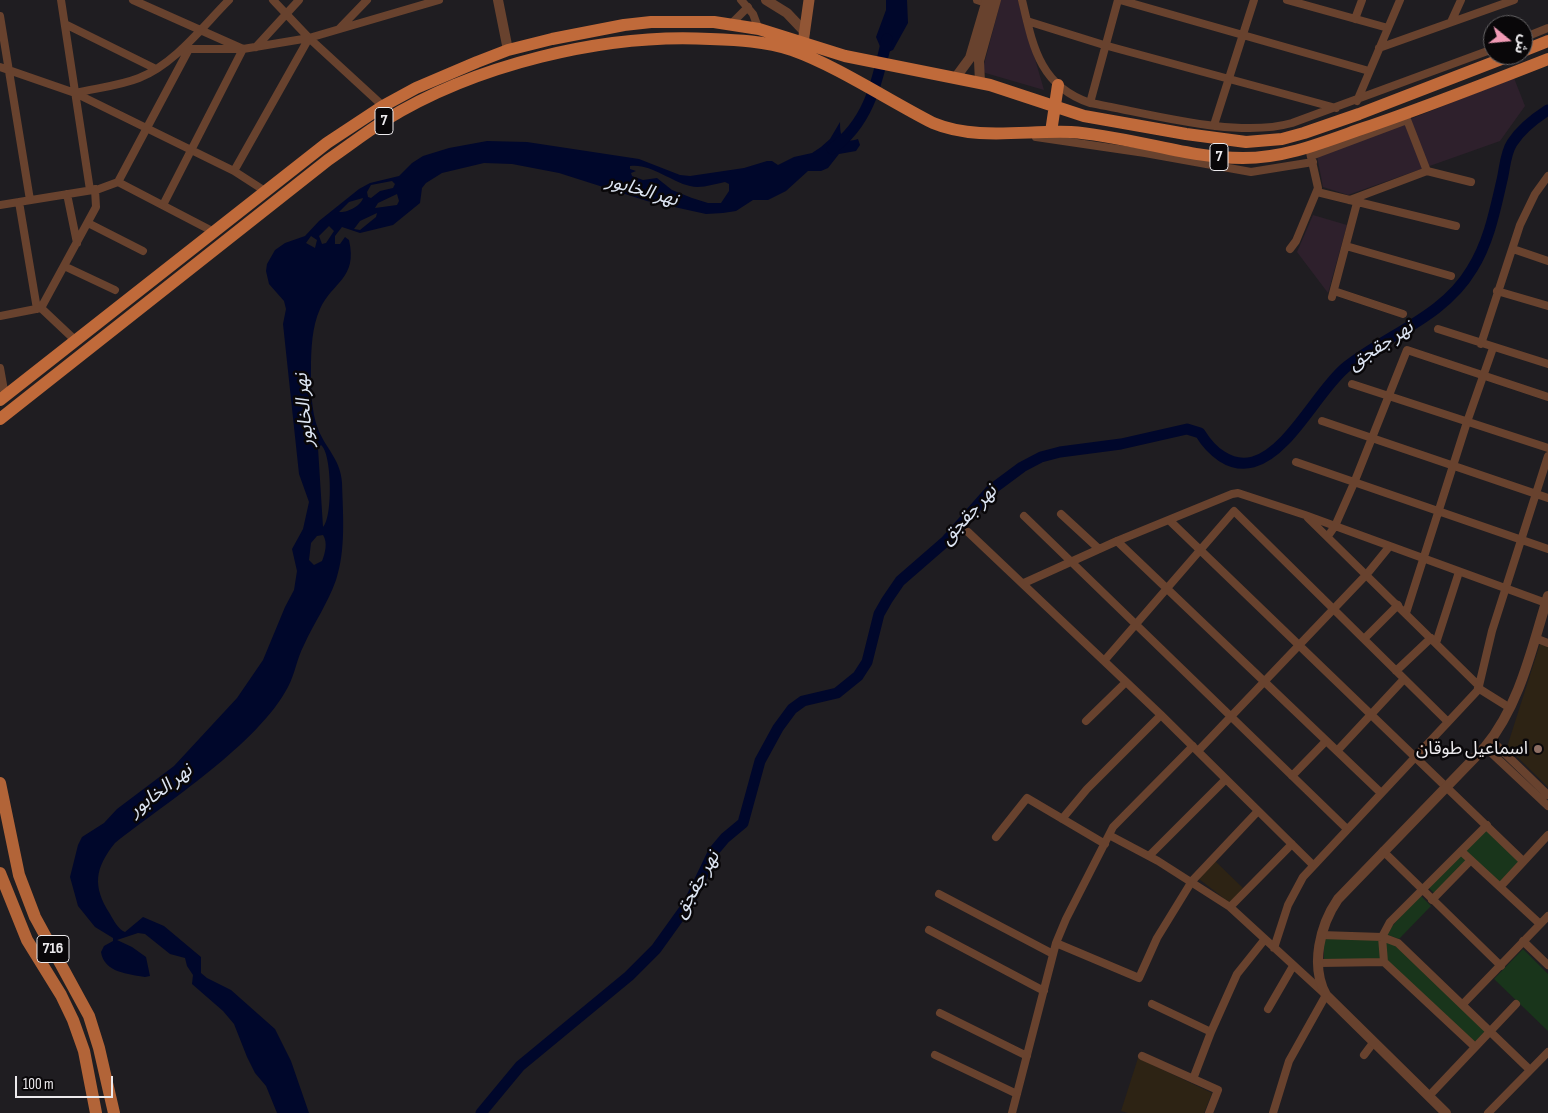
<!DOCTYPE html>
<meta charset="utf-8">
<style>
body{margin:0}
#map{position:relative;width:1548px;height:1113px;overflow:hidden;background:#1f1d21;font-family:"Sofia Sans Condensed","Noto Sans Arabic",sans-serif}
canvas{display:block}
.north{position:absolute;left:1483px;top:15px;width:50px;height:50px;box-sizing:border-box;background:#090709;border:1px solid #646264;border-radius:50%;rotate:107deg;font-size:14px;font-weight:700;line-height:20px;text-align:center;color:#eceaed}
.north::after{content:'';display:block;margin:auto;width:18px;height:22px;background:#f09ab5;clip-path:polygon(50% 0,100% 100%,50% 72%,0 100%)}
.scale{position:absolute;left:15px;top:1076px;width:98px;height:22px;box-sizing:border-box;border:2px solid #eceaed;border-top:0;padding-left:6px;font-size:15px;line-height:18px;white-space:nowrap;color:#eceaed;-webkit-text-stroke:4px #090709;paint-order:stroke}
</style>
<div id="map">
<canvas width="1548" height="1113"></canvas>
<div class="north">ش</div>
<div class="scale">100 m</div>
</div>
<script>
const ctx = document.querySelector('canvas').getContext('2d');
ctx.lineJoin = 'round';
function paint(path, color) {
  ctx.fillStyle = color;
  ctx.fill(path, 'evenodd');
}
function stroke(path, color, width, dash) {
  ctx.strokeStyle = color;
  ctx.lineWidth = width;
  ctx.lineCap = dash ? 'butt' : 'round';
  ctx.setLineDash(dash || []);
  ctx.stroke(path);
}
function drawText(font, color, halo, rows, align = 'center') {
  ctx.font = font + ' "Sofia Sans Condensed","Noto Sans Arabic",sans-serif';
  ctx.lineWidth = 5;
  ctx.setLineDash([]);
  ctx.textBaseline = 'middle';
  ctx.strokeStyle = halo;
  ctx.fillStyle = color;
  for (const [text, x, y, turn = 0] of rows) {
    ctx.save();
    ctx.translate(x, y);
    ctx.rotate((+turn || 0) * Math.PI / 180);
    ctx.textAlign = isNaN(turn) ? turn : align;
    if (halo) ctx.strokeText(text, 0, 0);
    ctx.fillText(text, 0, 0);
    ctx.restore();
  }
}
paint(new Path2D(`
 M1001,0H1018L1044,90L982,72Z
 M1514,78L1525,106L1500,141L1348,195L1323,187L1317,156Z
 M1313,215L1347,225L1328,293L1297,252Z`), '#2e202c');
paint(new Path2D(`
 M1540,644L1548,646V787L1507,747Z
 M1215,861L1243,888L1230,903L1199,879Z
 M1138,1058L1212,1093L1204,1113H1128L1121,1111Z`), '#2d2314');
paint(new Path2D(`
 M1487,828L1520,861L1499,883L1465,850Z
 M1461,853L1468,860L1435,894L1428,887Z
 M1420,895L1431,906L1399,939L1385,934Z
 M1380,938V959H1324V939Z
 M1385,941L1397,945L1485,1031L1474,1043L1387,962Z
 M1523,949L1548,974V1031L1494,979Z`), '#19351b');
paint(new Path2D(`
 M886,0H907L908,23L893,50L886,53L882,51L876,37L886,10Z
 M840,122C840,137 842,144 858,139L860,145L856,151L839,154L828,168L821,171H808L786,191L768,200H753L736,211L723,213L706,214L647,201L559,173L512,164L484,163L442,173L426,183L422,188L420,203L393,225L360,233L342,227L335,236V244H340L345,237L349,240C358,279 332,282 320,309C312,326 311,350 311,369C311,388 311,411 318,429C326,449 341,460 342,483C343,515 346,550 336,580C328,603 314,623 304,645C297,658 295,674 288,687C258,744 167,802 115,843C95,868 92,886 110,914C114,921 118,929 125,932L143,917L164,926L201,957V973L207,978L231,990L275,1029L291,1061L309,1113H277L266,1086L255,1073L247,1057L234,1024L223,1011L192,984L193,975L187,966L185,958L170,954L145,934L138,933L117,940L132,947L146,957L150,976L145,977C129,974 104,973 101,952L104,946L113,941V938L95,927L78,906L70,877L78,845L82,837L104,823L117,809L174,766L237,698L263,660L285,607L294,590L297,571L292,549L303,529L309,502L299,474L283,324L286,309L284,301L269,284L266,271L267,264L275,250L285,243L305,236L319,221L359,189L370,183L399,176L412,163L423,156L449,148L487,141L527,142L639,159L680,175L690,176L744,168L767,161H772L778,165L794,157L812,153L821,147L830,139ZM630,166C650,163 670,181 690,186C701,189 714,184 725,182L729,184V191L721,203H708L692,198L672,190L657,178L643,180L632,176L631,173L636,171L630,169ZM392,181L395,184L393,188L380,191L371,198L368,197L367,192L371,185ZM397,194L399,201L397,205L375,208L378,203ZM363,198C361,206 347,213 339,212L349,202ZM377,213L376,217L360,230L354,229L360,221ZM329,226L334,231L326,243L322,244L319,236ZM311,236L317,240L315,248L306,243ZM321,445C332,453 333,518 323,527L318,448ZM323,535C328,543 325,553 322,561L314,565L309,560L311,543L317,536Z`), '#00072b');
stroke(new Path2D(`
 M832,149C870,122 877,81 887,39
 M481,1113L520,1066L629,976L656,949L689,903L714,851L725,838L743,823L760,761L778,728L792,709L803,701L837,693L858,676L867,662L879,614L887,600L900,581L946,541L991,490L1022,467L1041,457L1060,452L1121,444L1187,429L1200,433C1211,451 1230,468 1253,462C1289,452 1317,392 1345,368C1387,334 1443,318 1472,269C1489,242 1495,210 1502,180C1505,168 1505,154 1512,143C1521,129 1534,119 1548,110`), '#00072b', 11);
stroke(new Path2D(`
 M61,0L90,190
 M133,0L243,49L163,205
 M273,0L309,38L383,106
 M741,0L753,14L759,30
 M977,0L986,3
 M1022,0C1033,47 1040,86 1090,103C1148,113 1236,139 1292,123L1493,49
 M1120,0L1369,71
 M1287,0L1388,28
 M0,16L30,200
 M1355,19L1362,0
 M1027,21L1104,45L1336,108
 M1451,22L1461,0
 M65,24L156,69
 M731,24L748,7
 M339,29L367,0
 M1523,38L1548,28
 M256,47L299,0
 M1379,48L1514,0
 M182,49H243L309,38L439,0
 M0,67L75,93L234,171L265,191
 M75,93C96,88 119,86 139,78C175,64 203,26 229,0
 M1357,101L1400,0
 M1090,103L1118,0
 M1406,117L1427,171
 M1214,125L1254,0
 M1036,137L1145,153L1251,172L1313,162
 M1311,156L1407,120
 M234,171L309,38
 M118,182L214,232
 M1317,192L1456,226
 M67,194L77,243
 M1350,200L1427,171L1471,182
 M19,202L37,309
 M0,205L99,189L118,182L189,49
 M88,223L143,251
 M1346,246L1451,276
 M1290,249L1296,241L1318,188L1309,148
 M1513,249L1548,261
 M64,266L115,290
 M1334,291L1403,314
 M1497,291L1548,306
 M1332,297L1358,199
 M0,316L41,308
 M1438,329L1548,364
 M76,341L41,308L96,207L95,189
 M1481,344L1520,225L1535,194L1548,176
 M0,368L5,396
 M1352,384L1548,448
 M1322,421L1548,498
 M1296,462L1548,549
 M1061,514L1099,549
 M1024,516L1347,829
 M1308,518L1479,686
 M1169,520L1523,861
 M968,532L1161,715L1313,865
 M1328,536L1335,526L1354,483L1407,350L1548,397
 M1117,541L1381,793
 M1024,583L1117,541L1232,494L1238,493L1305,515L1546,603
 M1406,613L1467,422L1493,348
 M1535,638L1548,643
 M1364,639L1398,605
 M1436,643L1459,572
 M1104,661L1234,511L1448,722
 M1396,671L1431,638
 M1478,688L1510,708
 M1086,721L1126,682
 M1491,740L1548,795
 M1485,747L1548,806
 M1198,751L1367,574L1389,547
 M1337,751L1404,679
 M1292,776L1326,741
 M1062,819L1087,789L1161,715
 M1109,835L1158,861L1230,907L1326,995L1289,1061L1273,1113
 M996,837L1027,798L1105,844
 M1383,851L1501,966
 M1461,851L1540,924
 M1149,856L1226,779
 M1500,887L1548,835
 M939,894L1053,954
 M1432,900L1471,860
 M1230,907L1292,844
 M929,930L1044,991
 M1321,935L1382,937L1398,943L1530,1070
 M1523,941L1548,965
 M1056,943L1139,978L1157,938L1192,881L1258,811
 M1274,948L1288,905L1303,877L1478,690L1492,631L1548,456
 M1384,962L1382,937L1390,922L1487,825
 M1320,963L1384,962L1475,1047
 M1152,1004L1211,1032
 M1463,1004L1548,916
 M1268,1009L1293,966
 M940,1013L1027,1056
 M935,1055L1017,1094
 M1364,1055L1373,1043
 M1142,1056L1218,1090L1209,1113
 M1193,1079L1211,1032L1237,974L1265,939
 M1429,1096L1516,1004
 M1012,1113L1056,943L1066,919L1113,827L1193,746
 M1488,1113L1548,1052`), '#68422e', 8);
stroke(new Path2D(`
 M498,0L508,50
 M766,0L787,13L805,32
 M956,77L970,58L987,0
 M980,82L979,61L996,0
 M1446,1113L1326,995C1310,966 1320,925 1338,899L1485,747C1520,705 1532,647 1548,596`), '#68422e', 10);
stroke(new Path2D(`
 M802,50L809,0`), '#925635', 11);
stroke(new Path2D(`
 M0,783L19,875L35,917L89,1016L99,1048L114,1113
 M0,873L27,940L61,995L73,1020L84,1051L96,1113`), '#b26438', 12);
stroke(new Path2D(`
 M1523,51L1548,41
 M1051,132L1058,85
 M0,400L327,143L383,106L416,88L477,62L508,50L552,39L624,25L651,22H714L759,29L845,56L990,85L1084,116L1186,134L1246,142L1282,139L1304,133L1359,114L1512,55
 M0,419L328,160C347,147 365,133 384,121C474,65 604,33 710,39C737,40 765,41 792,50C837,66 888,100 933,123C976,141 1026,130 1071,132C1129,136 1185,158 1243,158C1286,158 1324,142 1364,128C1426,107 1487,83 1548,59`), '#c06a3a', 12);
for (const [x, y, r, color] of [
 [1538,749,5,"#8d6e63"]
]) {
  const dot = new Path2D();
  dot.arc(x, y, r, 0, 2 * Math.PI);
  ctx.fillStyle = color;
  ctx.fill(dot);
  stroke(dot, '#090709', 2);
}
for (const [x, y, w] of [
 [384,121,18],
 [1219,157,18],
 [53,949,32]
]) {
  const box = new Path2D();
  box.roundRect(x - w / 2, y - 13.5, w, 27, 4);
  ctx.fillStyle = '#090709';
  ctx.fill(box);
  stroke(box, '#eceaed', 1);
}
drawText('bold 16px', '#eceaed', null, [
 ["7",384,121],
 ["7",1219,157],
 ["716",53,949]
]);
drawText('18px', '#eceaed', '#090709', [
 ["اسماعيل طوقان",1528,749]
], 'right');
drawText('italic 19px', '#dde5f3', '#090709', [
 ["نهر الخابور",642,191,16],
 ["نهر جقجق",1381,346,-33],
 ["نهر الخابور",305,410,-95],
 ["نهر جقجق",969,515,-47],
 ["نهر الخابور",161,791,-37],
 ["نهر جقجق",697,885,-60]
]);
</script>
